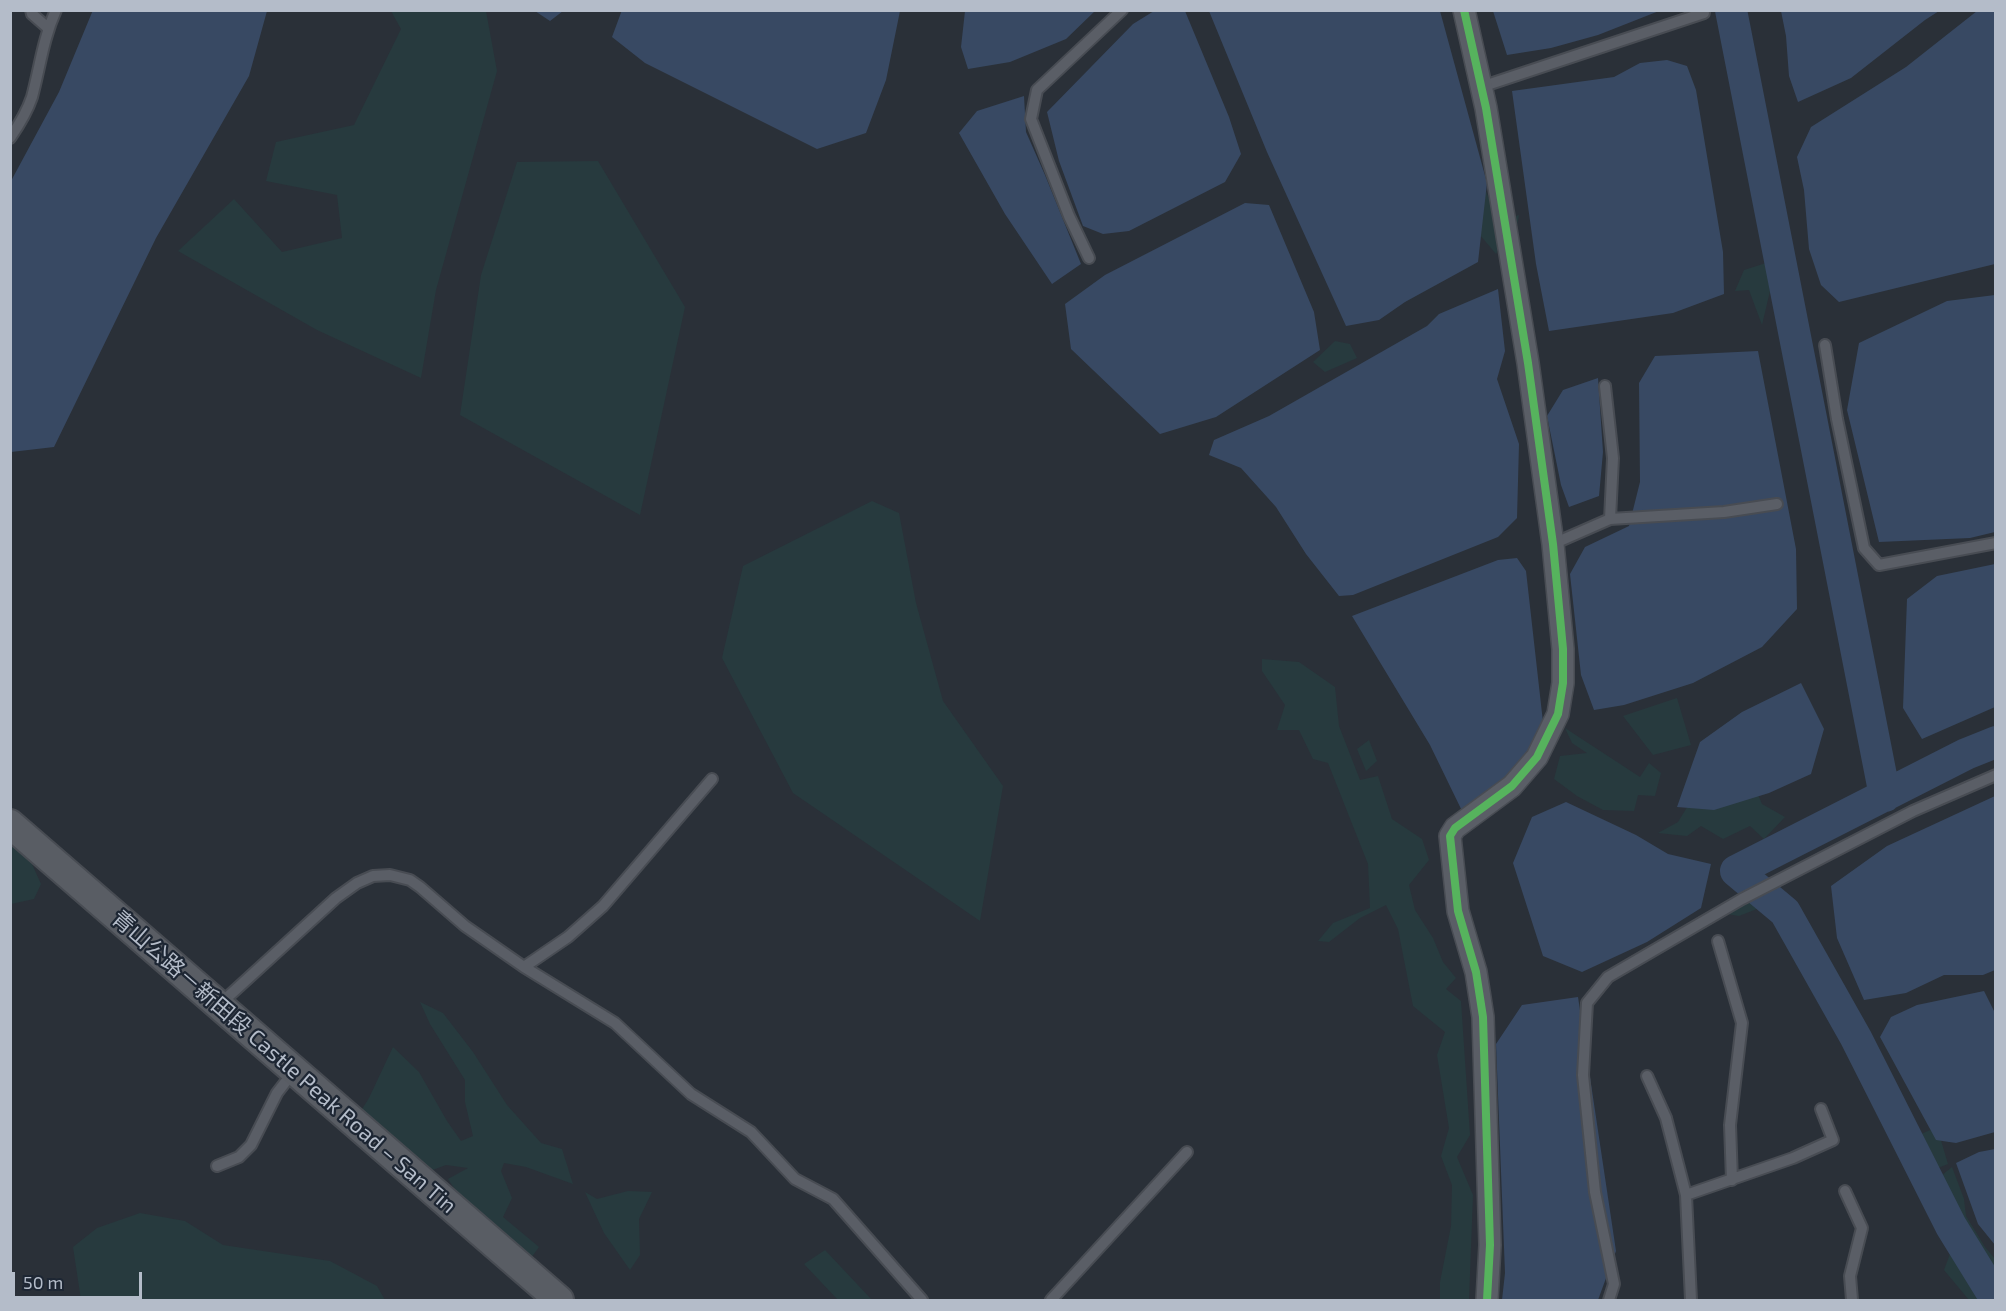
<!DOCTYPE html>
<meta charset="utf-8">
<style>
body{margin:0}
#map{position:relative;width:2006px;height:1311px;overflow:hidden;background:#2a3038;font-family:"Exo 2",sans-serif}
canvas{display:block}
.frame{position:absolute;inset:0;border:12px solid #b4bcc9;pointer-events:none}
.scale{position:absolute;left:12px;top:1272px;width:130px;height:27px;box-sizing:border-box;border:3px solid #b4bcc9;border-top:0;padding-left:8px;font-size:18px;line-height:21px;white-space:nowrap;color:#b4bcc9;-webkit-text-stroke:4px #1d2633;paint-order:stroke}
</style>
<div id="map">
<canvas width="2006" height="1311"></canvas>
<div class="frame"></div>
<div class="scale">50 m</div>
</div>
<script>
const ctx = document.querySelector('canvas').getContext('2d');
ctx.lineJoin = 'round';
function paint(path, color) {
  ctx.fillStyle = color;
  ctx.fill(path, 'evenodd');
}
function stroke(path, color, width, dash) {
  ctx.strokeStyle = color;
  ctx.lineWidth = width;
  ctx.lineCap = dash ? 'butt' : 'round';
  ctx.setLineDash(dash || []);
  ctx.stroke(path);
}
function drawText(font, color, halo, rows, align = 'center') {
  ctx.font = font + ' "Exo 2","Noto Sans SC",sans-serif';
  ctx.lineWidth = 4.5;
  ctx.setLineDash([]);
  ctx.textBaseline = 'middle';
  ctx.strokeStyle = halo;
  ctx.fillStyle = color;
  for (const [text, x, y, turn = 0] of rows) {
    ctx.save();
    ctx.translate(x, y);
    ctx.rotate((+turn || 0) * Math.PI / 180);
    ctx.textAlign = isNaN(turn) ? turn : align;
    if (halo) ctx.strokeText(text, 0, 0);
    ctx.fillText(text, 0, 0);
    ctx.restore();
  }
}
paint(new Path2D(`
 M391,11H486L497,71L436,290L421,378L317,330L178,251L234,199L282,252L342,238L337,195L266,181L276,142L354,125L401,29Z
 M598,161L685,307L640,515L460,415L481,275L517,162Z
 M1482,183L1495,211L1513,217L1519,215L1516,231L1502,243L1496,254L1480,235Z
 M1766,263L1770,291L1762,325L1749,290L1735,291L1744,270Z
 M1335,341L1350,344L1357,358L1325,372L1313,362Z
 M872,501L899,513L916,603L943,701L1003,786L980,921L793,793L722,658L743,566Z
 M1262,659L1299,662L1335,687L1339,726L1360,780L1378,776L1392,819L1422,839L1429,860L1409,885L1415,910L1433,938L1443,962L1456,978L1446,989L1461,1001L1470,1135L1457,1157L1473,1195L1469,1300H1440V1282L1451,1226L1452,1185L1441,1156L1449,1128L1437,1055L1445,1032L1413,1006L1398,929L1386,905L1360,918L1329,942L1318,941L1333,923L1370,908L1368,864L1328,763L1313,759L1299,730H1277L1285,705L1262,671Z
 M1677,698L1691,745L1653,755L1623,716Z
 M1565,728L1640,777L1649,763L1661,773L1655,796L1638,795L1634,811L1603,810L1577,796L1554,779L1560,756L1587,753L1572,743Z
 M1369,740L1377,761L1366,771L1357,749Z
 M1705,778L1753,783L1762,804L1785,817L1764,839L1750,826L1723,839L1701,826L1687,836L1658,833L1678,822Z
 M10,827L18,833L41,884L34,899L11,904Z
 M1757,898L1762,907L1739,916L1727,914Z
 M420,1002L443,1013L473,1052L507,1105L541,1143L562,1149L573,1184L526,1167L504,1163L501,1171L512,1198L503,1217L539,1247L526,1265L478,1224L448,1179L468,1168L446,1165L419,1175L356,1119L369,1098L393,1047L419,1072L447,1121L461,1141L473,1136L465,1102V1080L430,1024Z
 M1900,1103L1921,1134L1937,1127L1948,1164L1917,1176L1908,1165L1888,1117Z
 M1952,1167L1964,1199L1966,1216L1985,1247L1995,1259V1274L1986,1273L1976,1244L1934,1211L1925,1189Z
 M628,1191L652,1192L639,1219L640,1255L630,1270L604,1233L585,1192L597,1199Z
 M140,1213L185,1221L223,1245L330,1261L377,1286L385,1300H81L73,1247L97,1228Z
 M825,1250L872,1300H838L804,1264Z
 M1950,1254L1968,1270L1985,1300H1969L1944,1270Z`), '#273a3e');
paint(new Path2D(`
 M93,10L267,11L249,76L156,238L54,447L11,452V181L59,92Z
 M622,10H900V11L886,80L866,133L817,149L645,63L612,37Z
 M535,11H563L550,21Z
 M965,11V10L1095,11L1066,39L1010,62L968,69L961,47Z
 M1154,11H1185L1229,117L1241,154L1225,182L1129,231L1103,234L1083,226L1059,161L1047,112L1133,24Z
 M1209,11H1440L1487,183L1478,262L1405,302L1379,320L1346,326L1267,152Z
 M1493,11V10L1659,11L1598,35L1551,48L1507,55Z
 M1781,11V10L1939,11L1925,20L1851,78L1798,102L1789,76L1786,36Z
 M1977,11H1995V264L1839,302L1821,285L1809,249L1804,190L1797,157L1811,127L1906,67Z
 M1667,60L1687,66L1696,90L1723,252L1724,294L1673,313L1549,331L1536,264L1512,91L1614,77L1640,63Z
 M1024,96L1026,132L1045,175L1081,264L1052,284L1005,214L959,133L977,111Z
 M1245,203L1269,205L1314,312L1320,350L1216,417L1160,434L1071,349L1065,304L1105,275Z
 M1498,289L1505,351L1497,379L1519,444L1517,518L1498,537L1353,595L1339,596L1306,554L1276,507L1241,468L1209,455L1214,440L1269,416L1427,326L1439,314Z
 M1995,295V532L1970,538L1879,542L1847,410L1859,343L1947,301Z
 M1758,351L1796,549L1797,609L1762,647L1693,683L1624,705L1594,710L1581,675L1570,574L1585,547L1629,526L1640,482L1639,383L1655,356Z
 M1598,378L1603,452L1599,496L1569,507L1561,485L1547,416L1563,390Z
 M1517,558L1526,571L1544,731L1505,801L1464,815L1430,745L1352,616L1498,560Z
 M1995,564V707L1922,739L1903,708L1907,599L1937,576Z
 M1801,683L1824,729L1811,774L1769,793L1714,810L1677,807L1700,742L1742,712Z
 M1995,796V970L1983,975H1944L1906,993L1864,1000L1837,938L1831,886L1887,846Z
 M1566,802L1636,835L1668,854L1711,864L1701,908L1647,942L1582,972L1543,956L1513,863L1532,817Z
 M1984,991L1995,1013V1132L1956,1143L1936,1140L1880,1037L1891,1017L1917,1005Z
 M1578,997L1616,1251L1598,1300H1502L1505,1273L1496,1044L1522,1005Z
 M1995,1149H1996L1995,1245L1978,1224L1956,1163L1979,1152Z`), '#384963');
stroke(new Path2D(`
 M1731,10L1885,796
 M1996,742L1966,754L1736,871L1785,912L1856,1038L1951,1226L1996,1299`), '#384963', 32);
const lane = new Path2D(`
 M31,10L32,14L48,28
 M1481,87L1704,13
 M10,138C19,125 27,112 32,97C40,67 43,39 56,10
 M1089,258L1069,216L1031,119L1037,90L1122,10
 M1825,345L1837,419L1864,548L1879,565L1996,543
 M1605,386L1613,458L1610,519
 M1553,544L1610,519L1724,512L1777,504
 M1718,941L1742,1023L1730,1125L1732,1180
 M524,967L568,937L603,906L712,779
 M220,1004L336,898L357,883L373,876L390,875L410,880L420,887L465,926L524,967L615,1023L691,1094L751,1132L795,1179L833,1199L922,1300
 M1647,1076L1666,1118L1686,1195
 M217,1166L239,1157L251,1145L277,1093L294,1071
 M1845,1191L1862,1228L1850,1276L1852,1300
 M1051,1300L1187,1152
 M1609,1300L1614,1284L1595,1192L1583,1075L1587,1003L1608,977L1742,899L1913,811L1996,775
 M1691,1300L1686,1195L1793,1158L1833,1140L1821,1109`);
const street = new Path2D(`
 M1464,10L1486,108L1528,363L1553,544L1563,649V683L1558,714L1537,757L1512,786L1455,828L1450,836L1458,911L1476,972L1483,1017L1490,1245L1487,1300`);
const secondary = new Path2D(`
 M10,824L559,1300`);
stroke(lane, '#484c53', 14);
stroke(street, '#484c53', 24);
stroke(secondary, '#484c53', 32);
stroke(lane, '#5a5e66', 10);
stroke(street, '#5a5e66', 21);
stroke(secondary, '#595d64', 28);
stroke(new Path2D(`
 M1464,10L1486,108L1528,363L1553,544L1563,649V683L1558,714L1537,757L1512,786L1455,828L1450,836L1458,911L1476,972L1483,1017L1490,1245L1487,1300`), '#56b35d', 8);
drawText('22px', '#b4bcc9', '#1d2633', [
 ["青山公路－新田段 Castle Peak Road – San Tin",284,1062,41]
]);
</script>
